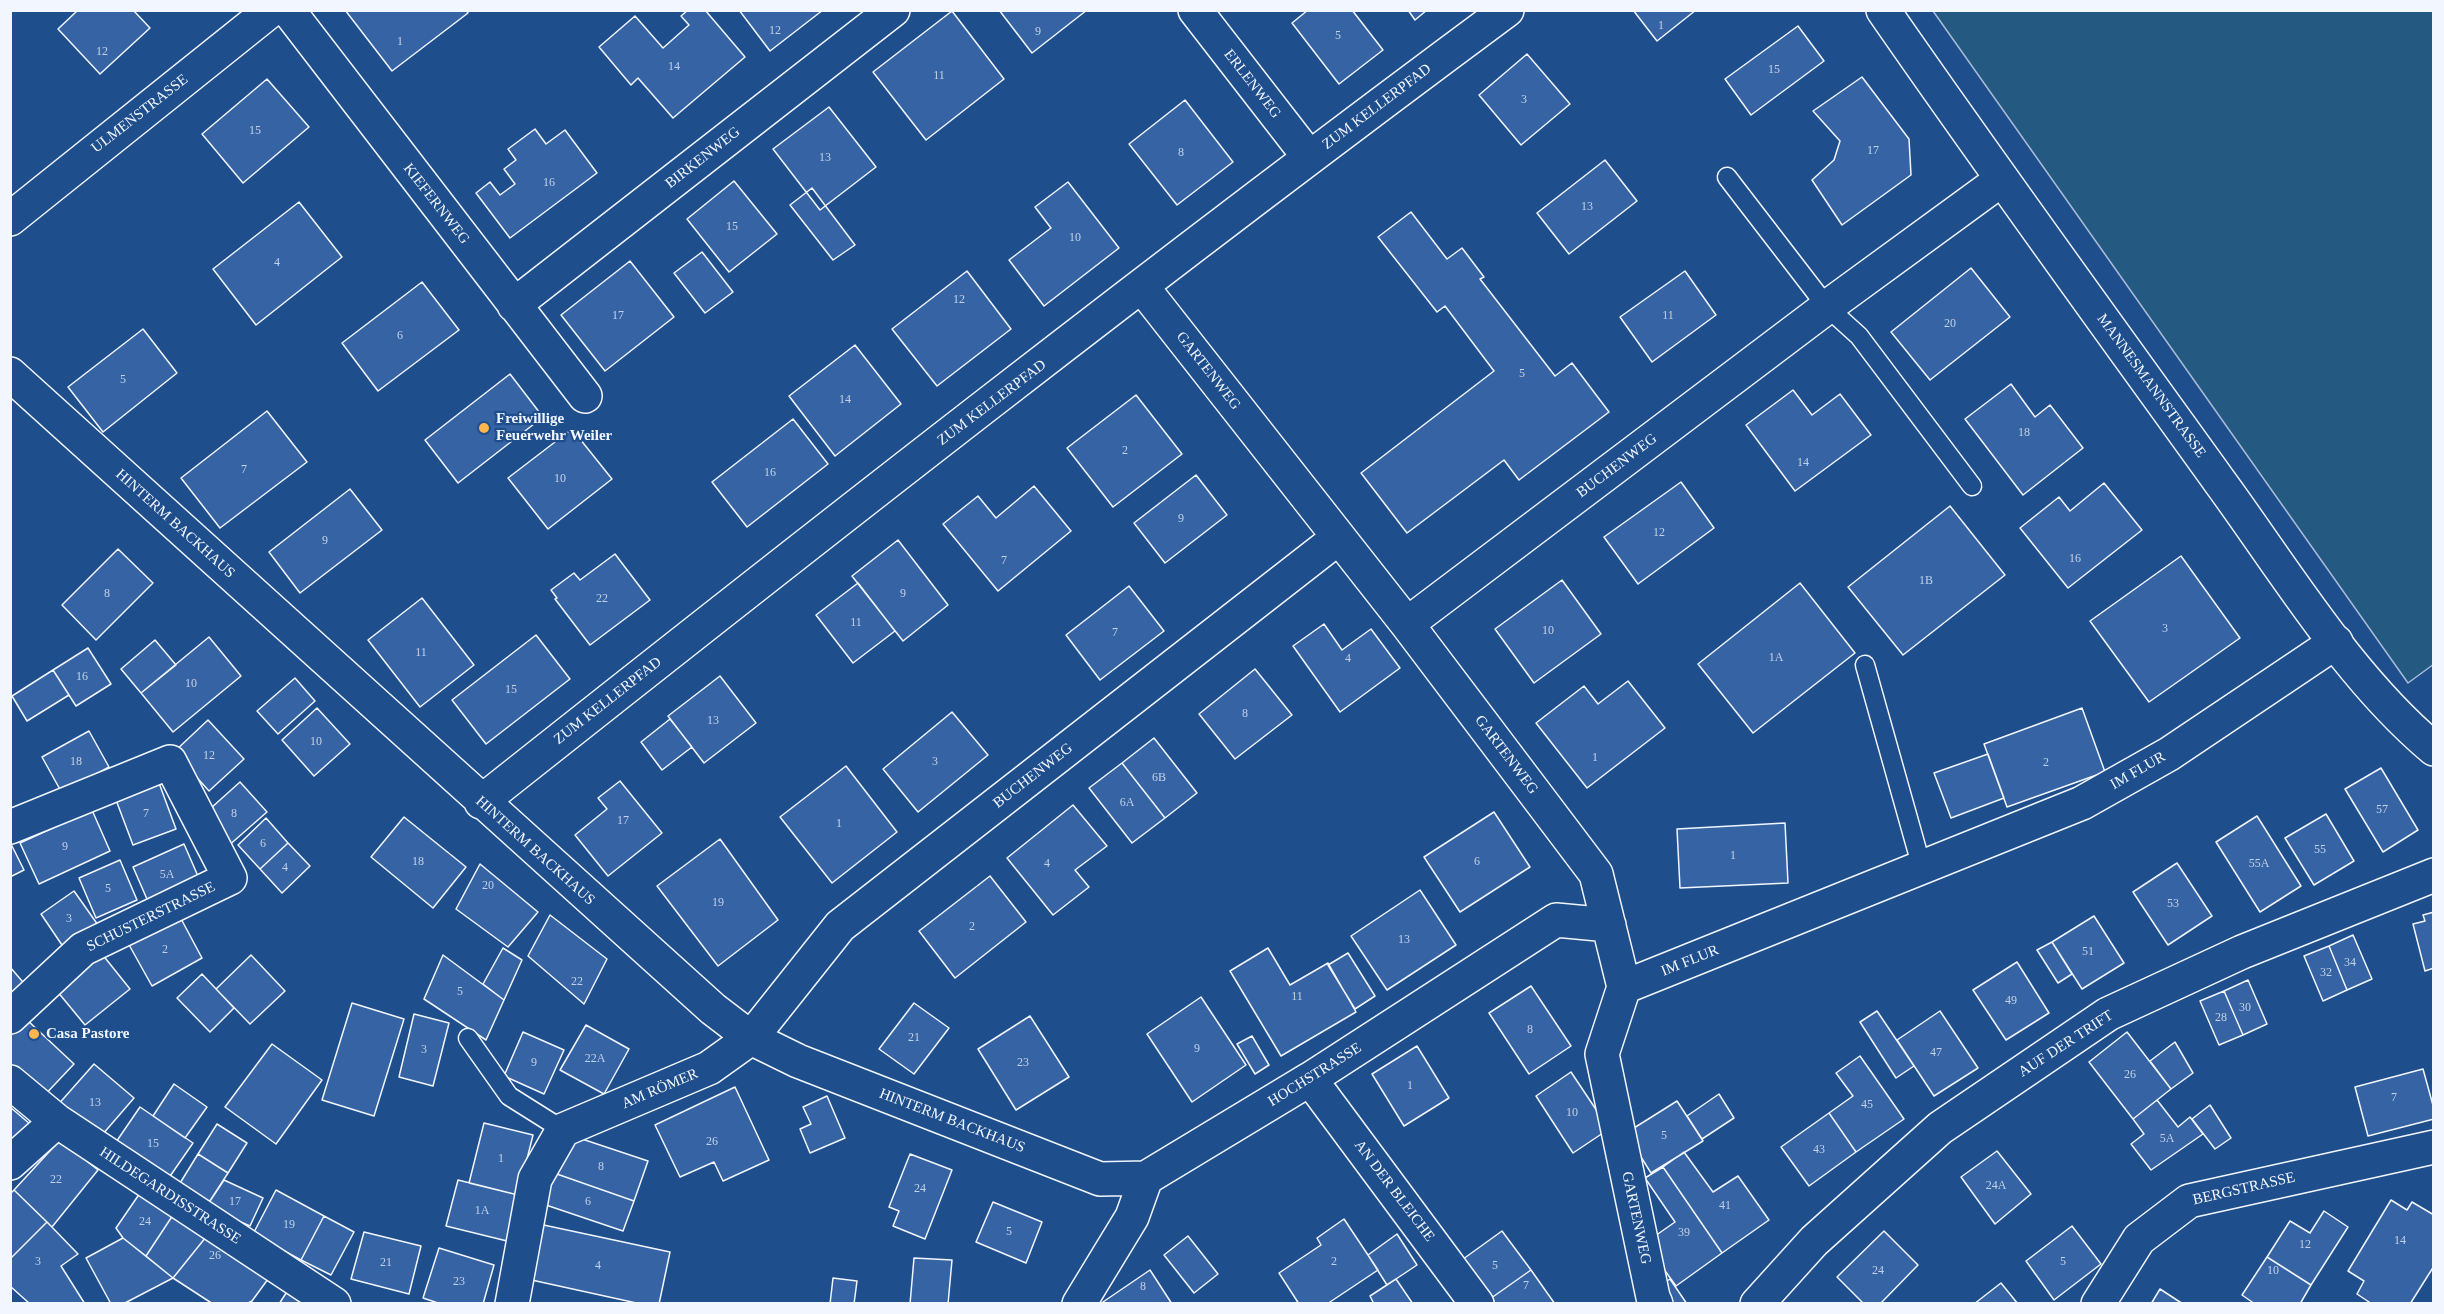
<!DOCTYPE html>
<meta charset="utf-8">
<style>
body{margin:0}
#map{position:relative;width:2444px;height:1314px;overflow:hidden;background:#1f4e8c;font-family:"Times New Roman",serif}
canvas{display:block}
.frame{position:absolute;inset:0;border:12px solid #f2f6ff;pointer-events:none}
</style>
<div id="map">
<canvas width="2444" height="1314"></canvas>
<div class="frame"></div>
</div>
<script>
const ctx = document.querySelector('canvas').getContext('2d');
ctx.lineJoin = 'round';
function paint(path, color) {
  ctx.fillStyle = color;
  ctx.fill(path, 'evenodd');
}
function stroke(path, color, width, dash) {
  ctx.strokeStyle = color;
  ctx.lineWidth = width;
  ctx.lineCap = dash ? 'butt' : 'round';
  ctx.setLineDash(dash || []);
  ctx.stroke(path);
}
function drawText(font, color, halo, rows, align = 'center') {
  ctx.font = font + ' "Times New Roman",serif';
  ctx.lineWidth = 4.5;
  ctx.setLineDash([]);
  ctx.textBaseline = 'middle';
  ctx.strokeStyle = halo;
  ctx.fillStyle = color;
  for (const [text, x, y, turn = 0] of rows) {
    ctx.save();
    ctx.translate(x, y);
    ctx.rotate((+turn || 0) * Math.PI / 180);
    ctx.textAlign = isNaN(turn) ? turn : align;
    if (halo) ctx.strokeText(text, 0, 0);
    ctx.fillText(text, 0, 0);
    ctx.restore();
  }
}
const green = new Path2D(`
 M1933,11H2433L2434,664L2408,683Z`);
paint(green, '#245a82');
stroke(green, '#a8bbd7', 1.5);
const building = new Path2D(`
 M78,10H133L150,28L100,74L58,29Z
 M345,10H466L468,13L392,71Z
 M688,10H705L745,57L673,118L638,78L631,85L599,47L635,16L663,48L689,25L681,16Z
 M739,10H823L770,51Z
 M999,10H1087L1032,53Z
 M1308,10H1352L1383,50L1339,84L1292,23Z
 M1408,10H1427L1415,20Z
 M1633,10H1696L1657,41Z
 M952,11L1004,79L926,140L873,72Z
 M1798,26L1824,61L1751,115L1725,79Z
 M1527,54L1570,104L1521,145L1479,95Z
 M1862,77L1909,139L1911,175L1842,225L1812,180L1834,160L1840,141L1813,111Z
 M267,79L309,127L243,183L202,134Z
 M1185,100L1233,162L1177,205L1129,144Z
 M829,107L876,167L820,210L773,149Z
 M535,129L546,144L565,130L597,173L510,238L476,193L490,182L500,195L515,184L504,169L516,160L508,149Z
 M1605,160L1637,201L1569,254L1537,213Z
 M734,181L777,234L729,272L687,219Z
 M1068,182L1119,248L1044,306L1009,260L1051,228L1035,207Z
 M812,188L855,245L833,260L790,205Z
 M299,202L342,257L256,325L213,269Z
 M1411,212L1447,259L1462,248L1484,277L1480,279L1555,376L1572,363L1609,412L1519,480L1504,460L1407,533L1361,473L1494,371L1445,306L1437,312L1378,237Z
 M702,252L733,292L705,313L674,273Z
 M630,261L674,317L605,371L561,315Z
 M1971,268L2010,317L1930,380L1891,332Z
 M967,271L1011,329L937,386L892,329Z
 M1685,271L1716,315L1652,362L1620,317Z
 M422,282L459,330L378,391L342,343Z
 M143,329L177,373L103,432L68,387Z
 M855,345L901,404L835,456L789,396Z
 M510,374L543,417L458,483L425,440Z
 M2011,384L2035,417L2050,405L2083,448L2023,495L1965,419Z
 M1793,390L1812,415L1840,394L1871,435L1795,491L1746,425Z
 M1136,395L1182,454L1113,507L1067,448Z
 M267,411L307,462L220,528L181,478Z
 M793,419L828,464L747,527L712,482Z
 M572,429L612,479L548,529L508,478Z
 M1196,475L1227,515L1165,563L1134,523Z
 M1681,482L1714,528L1638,584L1604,537Z
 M2104,483L2142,530L2068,588L2020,528L2059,497L2070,511Z
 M1034,486L1071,531L998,591L943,524L978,496L996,518Z
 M350,489L382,530L300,593L269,552Z
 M1950,506L2005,575L1903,655L1848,587Z
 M898,540L948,605L903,641L852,576Z
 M118,549L153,583L96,640L62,605Z
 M615,554L650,600L590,645L555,599L557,598L551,590L574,573L580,580Z
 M2181,556L2240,638L2149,702L2090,621Z
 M1562,580L1601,634L1534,683L1495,629Z
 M858,583L895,631L853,663L816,615Z
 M1800,583L1855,653L1753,733L1698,664Z
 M1129,586L1164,631L1100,680L1066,635Z
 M422,598L474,665L420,707L368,640Z
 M1324,624L1342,650L1371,629L1400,668L1340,712L1293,646Z
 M536,635L570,679L486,744L452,700Z
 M209,637L241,676L173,732L141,693Z
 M155,640L176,665L141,693L121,669Z
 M88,648L111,684L76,706L53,670Z
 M1255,669L1292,715L1235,759L1199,714Z
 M53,670L69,695L27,721L12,696Z
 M720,676L756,723L704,763L668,716Z
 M295,678L315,701L278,734L257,711Z
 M1628,681L1665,728L1587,788L1536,723L1584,686L1598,704Z
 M317,708L350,744L314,776L282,740Z
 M2082,708L2105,772L2007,807L1984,744Z
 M952,712L988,755L918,812L883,769Z
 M670,719L692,747L662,770L641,742Z
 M208,720L244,759L209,791L174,752Z
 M89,731L109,767L62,793L42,757Z
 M1154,738L1197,793L1165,818L1122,763Z
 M1988,754L2004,798L1951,818L1934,773Z
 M1122,763L1165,818L1132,843L1089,788Z
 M846,766L897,832L832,883L780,817Z
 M2381,768L2418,830L2383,852L2345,789Z
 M620,781L662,833L608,876L575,835L607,809L598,798Z
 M240,782L267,812L227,847L201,817Z
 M159,783L176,829L133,845L116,800Z
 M1073,805L1107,846L1075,870L1089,887L1053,915L1007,858Z
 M92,810L110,851L39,884L20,843Z
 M1494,812L1530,867L1460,912L1424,857Z
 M2326,814L2354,861L2314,885L2285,838Z
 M2257,816L2301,886L2260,912L2216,842Z
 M404,817L466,867L433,908L371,857Z
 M266,818L288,843L260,869L238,845Z
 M1785,823L1788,883L1680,888L1677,829Z
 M720,839L778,920L718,966L657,886Z
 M10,842L24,870L10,877Z
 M288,843L310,866L282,893L260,869Z
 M184,844L201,883L150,906L133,867Z
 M120,860L137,900L96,918L79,878Z
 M2177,863L2212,916L2168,945L2133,892Z
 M480,864L538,912L508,947L456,909Z
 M990,876L1026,922L955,978L919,931Z
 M1420,890L1456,945L1387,990L1351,936Z
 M74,891L98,925L64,948L41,914Z
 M2434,912V968L2425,971L2413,924L2425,921L2423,915Z
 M179,915L202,958L152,986L128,943Z
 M550,915L607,959L584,1004L528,956Z
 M2094,916L2124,963L2082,989L2052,942Z
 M2353,935L2372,979L2347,990L2329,946Z
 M2052,942L2072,974L2058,983L2037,950Z
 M2329,946L2347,990L2323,1001L2304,956Z
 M503,948L522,960L504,1000L483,984Z
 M1268,948L1290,985L1328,963L1356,1012L1281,1056L1230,971Z
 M1348,953L1375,996L1355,1009L1328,965Z
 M102,954L130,989L85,1025L57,991Z
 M251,955L285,991L250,1024L216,989Z
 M443,955L504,1000L486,1040L424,999Z
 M2017,962L2049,1013L2006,1040L1973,990Z
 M10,967L28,988L10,1002Z
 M202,974L234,1008L210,1032L177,998Z
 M2248,980L2267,1024L2243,1035L2224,991Z
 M1531,986L1571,1046L1529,1074L1489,1013Z
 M2224,991L2243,1035L2219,1045L2200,1001Z
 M1201,997L1246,1065L1192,1102L1147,1034Z
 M352,1003L404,1019L374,1116L322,1100Z
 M914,1003L949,1028L914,1074L879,1049Z
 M1877,1011L1914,1066L1896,1078L1860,1022Z
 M1940,1011L1978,1068L1934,1096L1897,1040Z
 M414,1014L449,1023L433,1086L399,1077Z
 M1030,1016L1069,1077L1016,1110L978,1049Z
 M26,1019L74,1064L40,1100L10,1071V1036Z
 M586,1025L629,1049L604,1094L560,1070Z
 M523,1032L564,1050L544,1094L504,1076Z
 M2127,1032L2171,1089L2133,1119L2089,1062Z
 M1252,1036L1269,1065L1255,1074L1237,1044Z
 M2175,1042L2193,1073L2171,1089L2150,1061Z
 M272,1044L322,1080L276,1144L225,1107Z
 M1417,1046L1449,1098L1404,1126L1372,1074Z
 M1860,1056L1904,1119L1856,1152L1829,1113L1853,1096L1836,1073Z
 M94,1064L134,1098L96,1142L56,1107Z
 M2423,1069L2434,1109V1119L2368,1136L2355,1087Z
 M1571,1072L1609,1129L1573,1153L1536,1096Z
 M174,1084L207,1107L185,1138L153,1116Z
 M735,1087L769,1160L723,1181L714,1162L680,1177L655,1125Z
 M1719,1094L1734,1118L1702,1139L1687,1116Z
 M827,1096L845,1138L810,1153L800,1129L811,1124L803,1107Z
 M2157,1100L2178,1127L2190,1117L2203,1134L2151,1170L2131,1144L2144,1134L2133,1119Z
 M1677,1101L1703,1141L1651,1173L1626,1133Z
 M2210,1105L2231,1138L2215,1149L2192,1119Z
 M10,1107L30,1124L10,1146Z
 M140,1107L193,1143L166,1182L114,1145Z
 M1829,1113L1856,1152L1809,1186L1781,1147Z
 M484,1123L533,1135L518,1195L469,1183Z
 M217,1124L247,1143L228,1173L198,1154Z
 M567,1134L648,1161L634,1201L554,1173Z
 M60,1140L98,1170L52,1227L14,1190Z
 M1997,1151L2031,1194L1995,1224L1961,1177Z
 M1684,1152L1713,1192L1738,1176L1769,1220L1722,1253L1663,1167Z
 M198,1154L228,1173L206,1207L177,1188Z
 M910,1154L952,1170L925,1239L893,1226L899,1211L889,1207Z
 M1663,1167L1722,1253L1676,1286L1645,1243L1675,1222L1645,1178Z
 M554,1173L634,1201L623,1231L543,1204Z
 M224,1180L263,1198L250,1226L206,1207Z
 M458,1180L518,1195L507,1241L446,1226Z
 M14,1190L47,1222L10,1259V1194Z
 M276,1190L324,1216L301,1260L253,1234Z
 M140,1193L173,1215L146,1256L123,1238L116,1228Z
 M2391,1200L2407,1210L2412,1202L2434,1215V1266L2410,1304H2372L2357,1294L2364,1281L2348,1271Z
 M993,1202L1042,1222L1026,1263L976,1242Z
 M2324,1211L2348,1227L2311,1285L2267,1257L2290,1221L2310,1233Z
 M173,1215L206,1237L173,1278L146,1256Z
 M324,1216L354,1232L331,1275L301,1260Z
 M1344,1219L1378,1270L1327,1304H1299L1279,1273L1321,1245L1317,1238Z
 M47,1222L78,1254L61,1266L85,1304H30L10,1286V1259Z
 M539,1224L670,1252L659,1304H641L527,1279Z
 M2072,1226L2101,1264L2054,1300L2026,1261Z
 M1502,1231L1531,1270L1487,1301L1459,1262Z
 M1884,1231L1918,1265L1880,1304H1864L1837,1277Z
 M364,1232L421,1246L409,1294L351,1279Z
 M1397,1234L1417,1265L1387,1285L1368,1255Z
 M1188,1236L1218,1274L1194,1293L1164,1255Z
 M206,1237L271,1275L252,1301L246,1304H213L173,1278Z
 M123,1238L173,1278L123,1304H111L86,1258Z
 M439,1248L494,1265L483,1304H441L423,1298Z
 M2267,1257L2311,1285L2300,1304H2255L2242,1295Z
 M914,1258L952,1260L948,1304H910Z
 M1150,1270L1172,1304H1100Z
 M1531,1270L1555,1304H1489L1487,1301Z
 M833,1278L857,1281L854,1304H830Z
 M1396,1279L1413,1304H1374L1370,1296Z
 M1670,1279L1687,1304H1665L1655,1289Z
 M2001,1283L2018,1304H1974Z
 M290,1287L315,1304H279Z
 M2160,1289L2183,1304H2151Z`);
paint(building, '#3563a3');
stroke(building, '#f2f6ff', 1.5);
const lane = new Path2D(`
 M1727,177L1827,307L1859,336L1972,486
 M1865,665L1922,868
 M468,1038L509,1096L563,1130`);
const street = new Path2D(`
 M288,10L585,396
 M1195,10L1309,157
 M10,219L271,10
 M1143,288L1407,624L1596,874L1624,987L1602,1054L1653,1297L1656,1304
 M514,305L893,10
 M10,374L713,1009L751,1038L798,1061L1100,1179L1146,1178
 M1407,624L1827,307L2001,180
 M481,802C819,534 1160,267 1507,10
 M10,827L170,762L230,878L83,949L10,1017
 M1624,987L2082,803L2169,754L2336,642
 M1310,1079L1477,1304
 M10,1082L57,1121L334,1304
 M10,1163L57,1121
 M512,1304L535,1179L563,1130L709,1068L751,1038L840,926L1338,538
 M1079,1304L1132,1217L1146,1178L1310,1079L1556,920L1609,925
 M1757,1304L1814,1241L1940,1128L2108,1014L2242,952L2434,875
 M2098,1304L2139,1239L2189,1201L2434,1147`);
const secondary = new Path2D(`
 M1883,10C1993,169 2107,325 2220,482C2285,571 2349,678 2434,749`);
stroke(lane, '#f2f6ff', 21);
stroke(street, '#f2f6ff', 36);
stroke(secondary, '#f2f6ff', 36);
stroke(lane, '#1f4e8c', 18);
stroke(street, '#1f4e8c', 33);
stroke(secondary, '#1f4e8c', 33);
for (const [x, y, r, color] of [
 [484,428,6,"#ffb74d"],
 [34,1034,6,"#ffb74d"]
]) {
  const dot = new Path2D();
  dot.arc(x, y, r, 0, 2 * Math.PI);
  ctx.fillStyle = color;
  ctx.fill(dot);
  stroke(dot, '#1f4e8c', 2);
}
drawText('12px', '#c3d1e8', null, [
 ["1",1661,26],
 ["12",775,31],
 ["9",1038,32],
 ["5",1338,36],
 ["1",400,42],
 ["12",102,52],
 ["14",674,67],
 ["15",1774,70],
 ["11",939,76],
 ["3",1524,100],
 ["15",255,131],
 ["17",1873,151],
 ["8",1181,153],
 ["13",825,158],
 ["16",549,183],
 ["13",1587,207],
 ["15",732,227],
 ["10",1075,238],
 ["4",277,263],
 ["12",959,300],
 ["17",618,316],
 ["11",1668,316],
 ["20",1950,324],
 ["6",400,336],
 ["5",1522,374],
 ["5",123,380],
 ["14",845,400],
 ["18",2024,433],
 ["2",1125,451],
 ["14",1803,463],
 ["7",244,470],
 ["16",770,473],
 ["10",560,479],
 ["9",1181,519],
 ["12",1659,533],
 ["9",325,541],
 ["16",2075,559],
 ["7",1004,561],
 ["1B",1926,581],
 ["8",107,594],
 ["9",903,594],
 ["22",602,599],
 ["11",856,623],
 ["3",2165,629],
 ["10",1548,631],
 ["7",1115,633],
 ["11",421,653],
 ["1A",1776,658],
 ["4",1348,659],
 ["16",82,677],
 ["10",191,684],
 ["15",511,690],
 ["8",1245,714],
 ["13",713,721],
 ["10",316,742],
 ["12",209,756],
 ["1",1595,758],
 ["18",76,762],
 ["3",935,762],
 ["2",2046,763],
 ["6B",1159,778],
 ["6A",1127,803],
 ["57",2382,810],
 ["7",146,814],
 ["8",234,814],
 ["17",623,821],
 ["1",839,824],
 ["6",263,844],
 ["9",65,847],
 ["55",2320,850],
 ["1",1733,856],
 ["18",418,862],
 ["6",1477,862],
 ["4",1047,864],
 ["55A",2259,864],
 ["4",285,868],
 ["5A",167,875],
 ["20",488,886],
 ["5",108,889],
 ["19",718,903],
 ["53",2173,904],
 ["3",69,919],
 ["2",972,927],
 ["13",1404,940],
 ["2",165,950],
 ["51",2088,952],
 ["34",2350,963],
 ["32",2326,973],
 ["22",577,982],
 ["5",460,992],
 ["11",1297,997],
 ["49",2011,1001],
 ["30",2245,1008],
 ["28",2221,1018],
 ["8",1530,1030],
 ["21",914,1038],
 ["9",1197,1049],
 ["3",424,1050],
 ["47",1936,1053],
 ["22A",595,1059],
 ["9",534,1063],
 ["23",1023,1063],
 ["26",2130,1075],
 ["1",1410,1086],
 ["7",2394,1098],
 ["13",95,1103],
 ["45",1867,1105],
 ["10",1572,1113],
 ["5",1664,1136],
 ["5A",2167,1139],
 ["26",712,1142],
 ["15",153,1144],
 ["43",1819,1150],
 ["1",501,1159],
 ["8",601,1167],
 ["22",56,1180],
 ["24A",1996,1186],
 ["24",920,1189],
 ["17",235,1202],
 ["6",588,1202],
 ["41",1725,1206],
 ["1A",482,1211],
 ["24",145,1222],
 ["19",289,1225],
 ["5",1009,1232],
 ["39",1684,1233],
 ["14",2400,1241],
 ["12",2305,1245],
 ["26",215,1256],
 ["3",38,1262],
 ["2",1334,1262],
 ["5",2063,1262],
 ["21",386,1263],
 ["4",598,1266],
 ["5",1495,1266],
 ["24",1878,1271],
 ["10",2273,1271],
 ["23",459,1282],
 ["7",1526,1286],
 ["8",1143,1287]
]);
drawText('15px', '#f2f6ff', '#1f4e8c', [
 ["ERLENWEG",1252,84,52],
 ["ZUM KELLERPFAD",1377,107,-37],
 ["ULMENSTRASSE",140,114,-38],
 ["BIRKENWEG",703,158,-38],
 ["KIEFERNWEG",436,204,52],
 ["GARTENWEG",1208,371,52],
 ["MANNESMANNSTRASSE",2151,386,54],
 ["ZUM KELLERPFAD",992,403,-37],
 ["BUCHENWEG",1617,466,-37],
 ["HINTERM BACKHAUS",175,524,42],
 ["ZUM KELLERPFAD",608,701,-38],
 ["GARTENWEG",1506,755,53],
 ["IM FLUR",2138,771,-30],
 ["BUCHENWEG",1033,776,-38],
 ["HINTERM BACKHAUS",535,851,42],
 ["SCHUSTERSTRASSE",151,917,-26],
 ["IM FLUR",1690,961,-22],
 ["AUF DER TRIFT",2066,1044,-33],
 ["HOCHSTRASSE",1315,1075,-32],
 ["AM RÖMER",660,1089,-23],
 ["HINTERM BACKHAUS",952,1121,21],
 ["BERGSTRASSE",2244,1189,-13],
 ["AN DER BLEICHE",1394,1191,53],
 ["HILDEGARDISSTRASSE",170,1196,33],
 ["GARTENWEG",1636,1218,78]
]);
drawText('bold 15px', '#f2f6ff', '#1f4e8c', [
 ["Freiwillige",496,419],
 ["Feuerwehr Weiler",496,436],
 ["Casa Pastore",46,1034]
], 'left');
</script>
